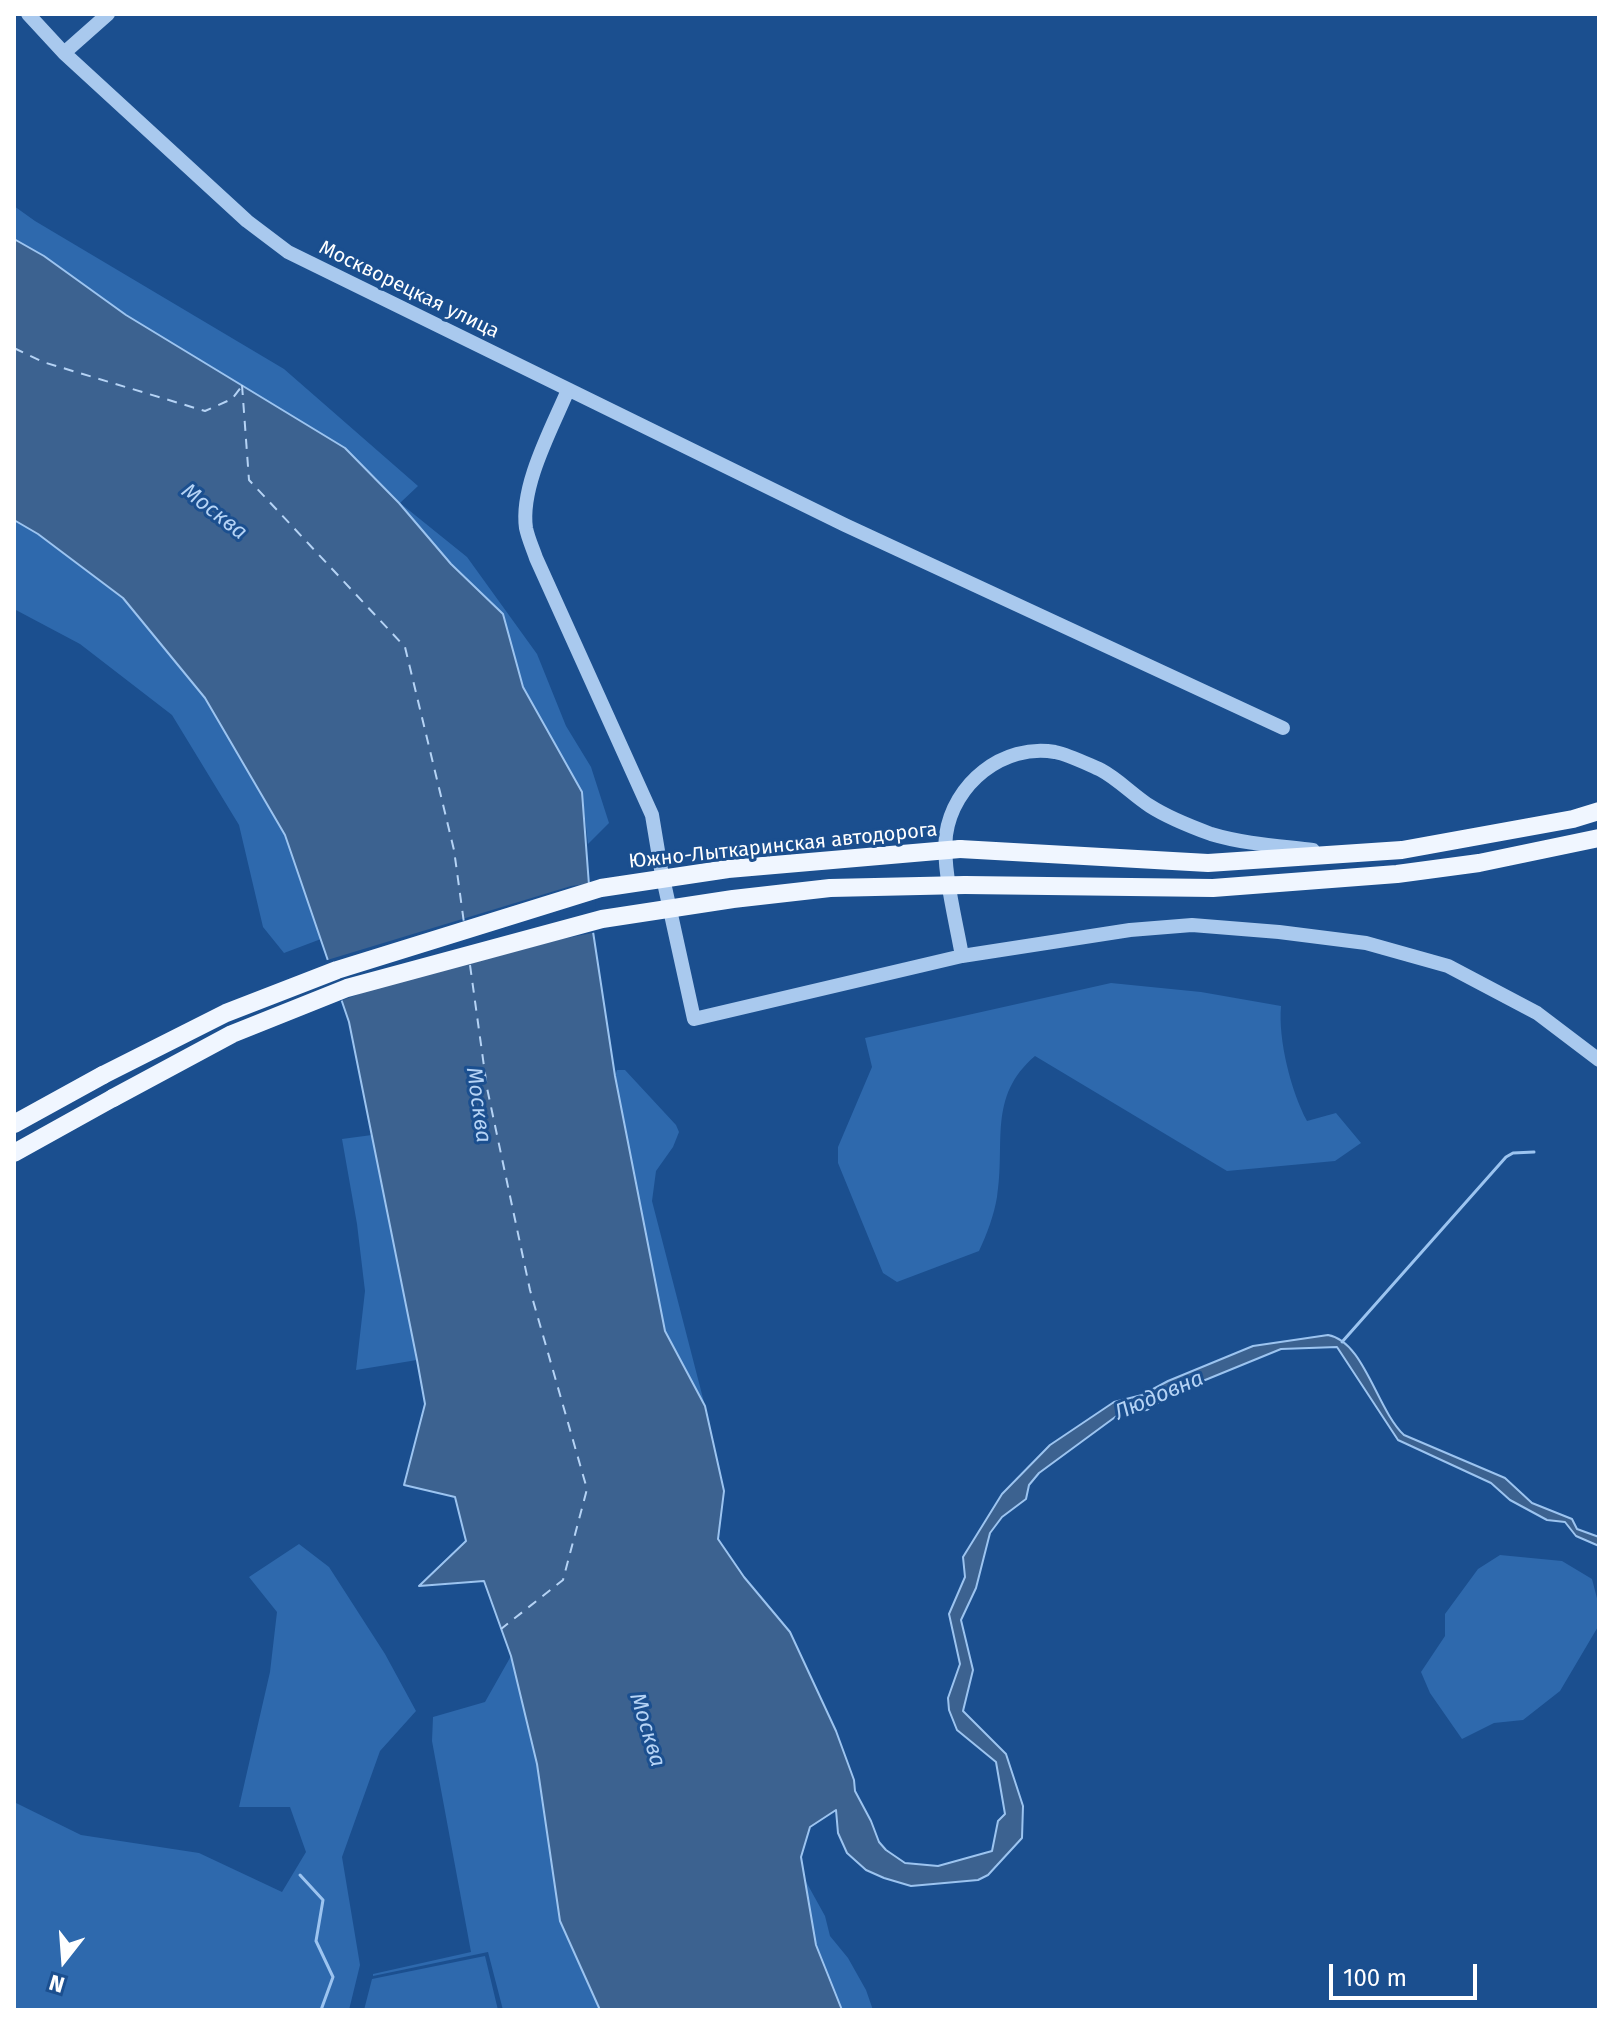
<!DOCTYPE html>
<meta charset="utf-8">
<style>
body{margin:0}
#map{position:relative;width:1613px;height:2024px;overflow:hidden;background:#1b4f8f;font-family:"Fira Sans",sans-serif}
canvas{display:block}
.frame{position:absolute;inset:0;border:16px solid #fff;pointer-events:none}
.north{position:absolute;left:24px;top:1920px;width:80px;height:80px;-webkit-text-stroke:6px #1b4f8f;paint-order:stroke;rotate:197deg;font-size:22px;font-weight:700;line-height:32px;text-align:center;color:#fff}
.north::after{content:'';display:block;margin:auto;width:28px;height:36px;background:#fff;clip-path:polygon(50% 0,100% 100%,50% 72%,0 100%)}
.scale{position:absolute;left:1329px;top:1964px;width:148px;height:36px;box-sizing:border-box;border:4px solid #fff;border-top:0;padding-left:10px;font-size:24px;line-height:28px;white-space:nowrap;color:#fff;-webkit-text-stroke:6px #1b4f8f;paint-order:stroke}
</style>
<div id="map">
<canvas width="1613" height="2024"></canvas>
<div class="frame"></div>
<div class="north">N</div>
<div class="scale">100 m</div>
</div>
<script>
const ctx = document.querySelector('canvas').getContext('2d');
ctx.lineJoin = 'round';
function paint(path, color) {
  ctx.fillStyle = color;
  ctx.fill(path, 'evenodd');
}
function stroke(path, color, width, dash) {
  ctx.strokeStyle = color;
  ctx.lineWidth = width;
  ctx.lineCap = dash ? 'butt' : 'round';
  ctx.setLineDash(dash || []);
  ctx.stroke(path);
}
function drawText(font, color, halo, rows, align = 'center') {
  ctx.font = font + ' "Fira Sans",sans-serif';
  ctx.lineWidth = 6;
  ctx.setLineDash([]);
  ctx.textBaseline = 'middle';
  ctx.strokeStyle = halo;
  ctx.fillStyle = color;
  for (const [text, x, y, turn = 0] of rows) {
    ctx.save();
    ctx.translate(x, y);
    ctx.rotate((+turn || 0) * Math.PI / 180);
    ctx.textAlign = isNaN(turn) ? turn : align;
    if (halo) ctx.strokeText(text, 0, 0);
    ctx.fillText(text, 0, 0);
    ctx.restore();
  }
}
paint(new Path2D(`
 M14,206L35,221L284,369L418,486L400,503L467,557L537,654L566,726L591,767L609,823L588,844L582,792L523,687L503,614L451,564L399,502L345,448L126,315L44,256L14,239Z
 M14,520L38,534L123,598L205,698L285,835L321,939L284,953L263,927L239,825L172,715L80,644L14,609Z
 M1111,983L1201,992L1281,1006C1278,1040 1291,1091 1307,1121L1336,1113L1361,1143L1335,1161L1227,1171L1035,1056C987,1097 1006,1143 997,1197C994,1215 987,1234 979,1251L897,1282L883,1273L838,1163V1147L872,1067L865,1038Z
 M617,1070H625L676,1125L679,1132L673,1147L656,1171L652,1201L705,1406L665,1331L615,1076Z
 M372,1135L417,1360L356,1370L365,1291L357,1224L342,1139Z
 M299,1544L329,1567L385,1654L416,1711L380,1751L342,1857L360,1965L349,2010H14V1802L81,1835L199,1853L282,1892L306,1852L290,1807H239L270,1672L277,1612L249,1577Z
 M1500,1555L1562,1561L1592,1579L1599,1606V1625L1560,1691L1523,1720L1494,1723L1462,1739L1430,1693L1421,1672L1445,1636V1614L1478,1569Z
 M511,1656L537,1764L560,1921L600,2010H503L488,1952L373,1976V1974L471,1952L432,1741L433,1717L485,1702Z
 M804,1878L825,1916L830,1936L848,1958L866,1990L873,2010H842L816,1945Z
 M485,1956L498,2010H364L372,1979Z`), '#2e69ad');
const water = new Path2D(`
 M14,239L44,256L126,315L345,448L399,503L451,564L503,614L523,687L582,792L592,925L615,1076L665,1331L705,1406L724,1491L718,1539L744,1577L790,1632L836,1731L854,1780L855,1791L871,1821L879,1842L886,1850L905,1863L938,1866L992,1851L998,1821L1005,1814L996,1762L957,1730L949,1710L948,1698L960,1664L949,1614L965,1577L963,1557L1002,1494L1050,1445L1114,1402L1142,1395L1168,1381L1253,1346L1328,1335C1364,1341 1377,1410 1404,1435L1505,1478L1532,1503L1572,1519L1577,1529L1599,1537V1546L1576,1536L1565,1522L1547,1520L1510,1500L1491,1483L1398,1440L1337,1347L1281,1349L1171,1394L1147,1410L1122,1412L1039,1473L1029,1485L1026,1499L1002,1517L990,1533L976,1588L961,1620L973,1670L963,1711L1006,1754L1023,1806L1022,1838L988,1875L978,1880L911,1886L884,1878L866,1870L847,1853L838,1833L836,1810L810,1827L801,1857L816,1945L842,2010H600L560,1921L537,1764L511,1656L484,1581L419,1586L466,1541L455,1497L404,1485L425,1404L417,1360L349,1022L285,835L205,698L123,598L38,534L14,520Z`);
paint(water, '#3c6290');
stroke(water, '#9cc4f0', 2);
paint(new Path2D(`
 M594,883L597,932L562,939L367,991L338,1002L324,961L571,886Z`), '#1b4f8f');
stroke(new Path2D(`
 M1342,1342L1506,1157L1513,1153L1534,1152
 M300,1875L323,1900L316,1941L333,1977L321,2010`), '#9cc4f0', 3);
stroke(new Path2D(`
 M14,348L43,362L205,411L232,399L242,386
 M242,385L249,480L405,647L454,850L464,923
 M470,965L487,1088L530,1290L587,1489L563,1580L501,1629`), '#b5d3f5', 2, [10, 8]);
stroke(new Path2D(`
 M28,14L64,53L247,221L288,252L845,525L1283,728
 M64,53L108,14
 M568,390C552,428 520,486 526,528C528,538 533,549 536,558L652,815L661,869L694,1019L962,956L1130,930L1192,925L1279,932L1366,943L1448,966L1537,1013L1599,1060
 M962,956C956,921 942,869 946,835C953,784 1003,743 1055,752C1070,755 1087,764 1101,770C1118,779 1133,795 1150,806C1167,817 1192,827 1211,834C1244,844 1280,846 1313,850`), '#a9c9ee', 14);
stroke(new Path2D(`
 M960,849L1208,863L1402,850L1573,819L1599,811
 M965,885L1213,888L1397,874L1479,863L1599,838
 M14,1124L103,1075
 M14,1153L113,1098`), '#f0f6ff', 18);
stroke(new Path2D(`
 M103,1075L226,1013L337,970L601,888L728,869L960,849
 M113,1098L232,1034L347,988L602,919L733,899L830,888L965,885`), '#f0f6ff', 18);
drawText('20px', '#fff', '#1b4f8f', [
 ["Москворецкая улица",409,290,26],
 ["Южно-Лыткаринская автодорога",783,846,-6]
]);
drawText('italic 22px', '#b5d3f5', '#1b4f8f', [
 ["Москва",214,512,38],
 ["Москва",478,1105,82],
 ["Людовна",1159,1396,-23],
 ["Москва",647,1730,73]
]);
</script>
